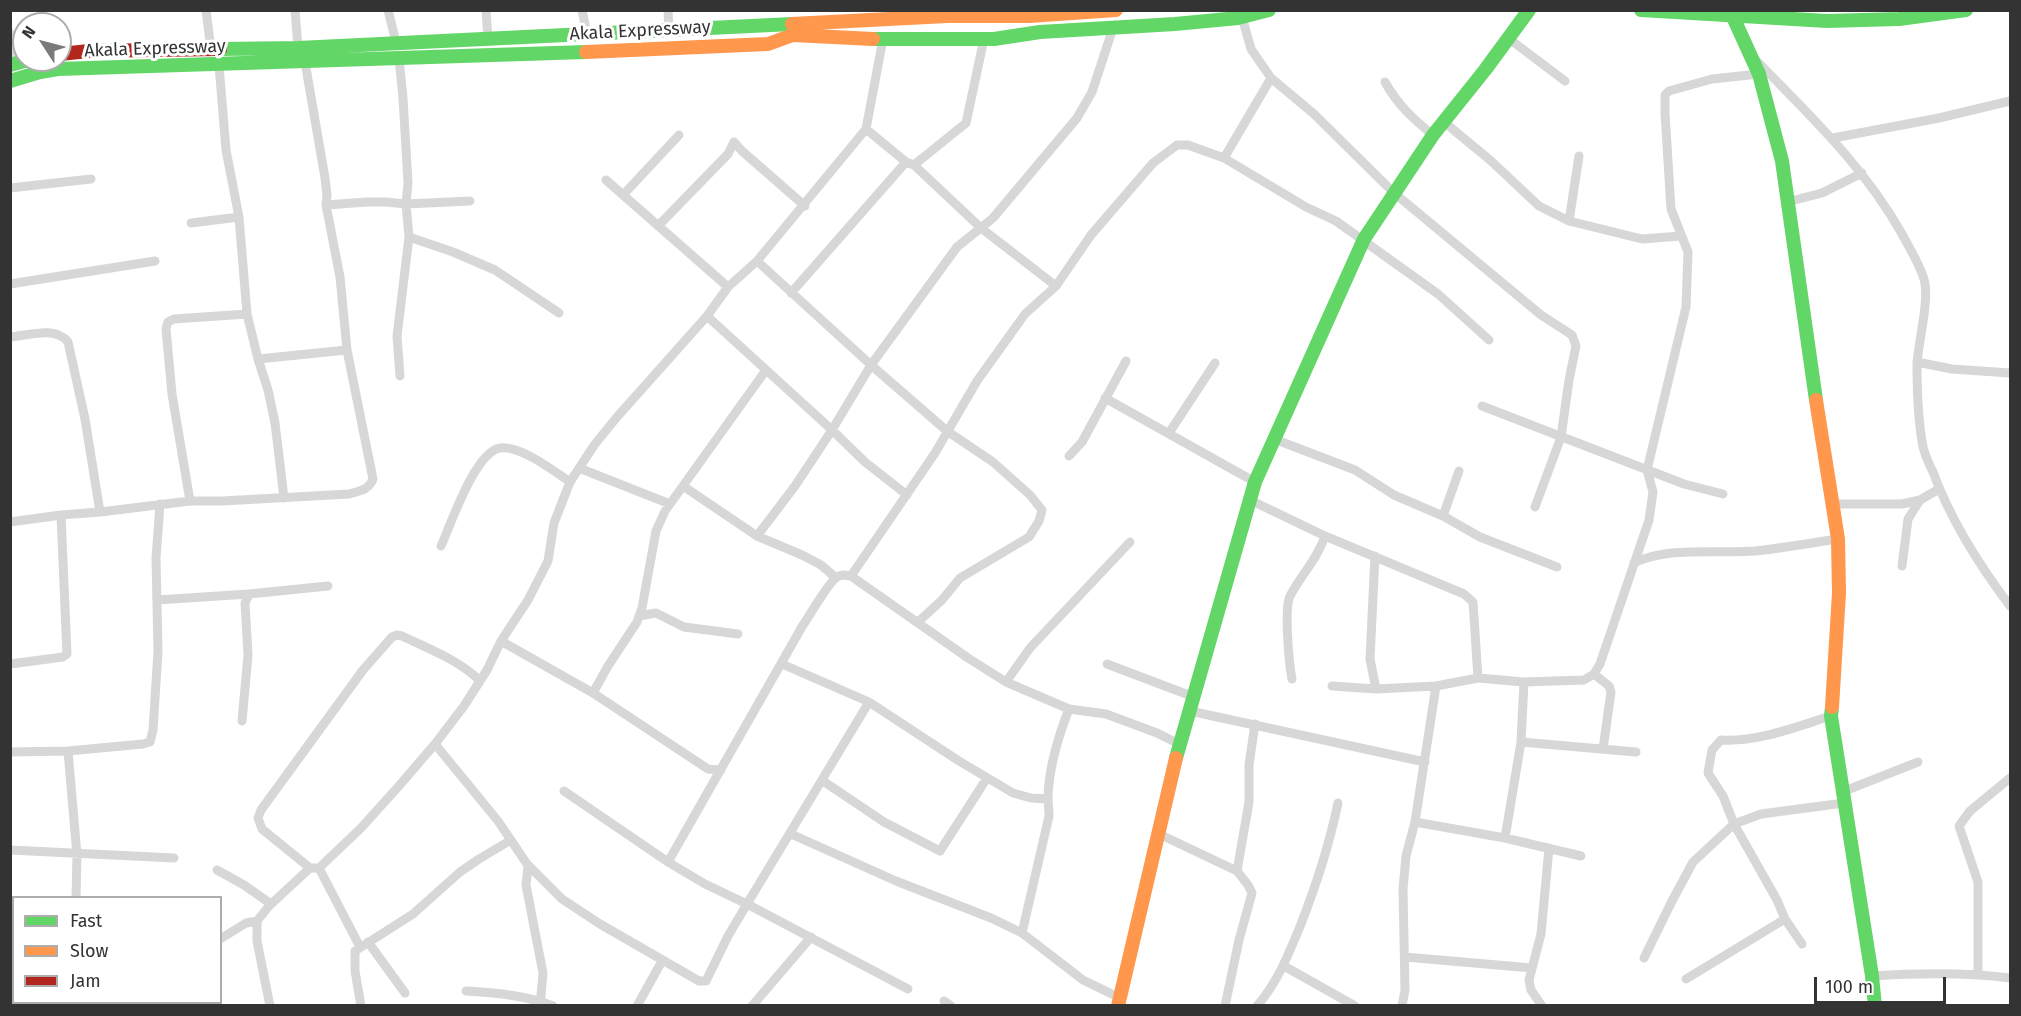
<!DOCTYPE html>
<style>
body{margin:0}
#map{position:relative;width:2021px;height:1016px;overflow:hidden;background:#fff;font-family:"Fira Sans",sans-serif}
canvas{display:block}
.frame{position:absolute;inset:0;border:12px solid #333;pointer-events:none}
.legend{position:absolute;left:12px;top:896px;width:210px;height:108px;box-sizing:border-box;background:#fff;border:2px solid #adadad;margin:0;padding:8px 10px;list-style:none;font-size:18px;color:#333}
.legend li{display:flex;align-items:center;gap:12px;height:30px}
.legend b{width:30px;border:2px solid #adadad}
.north{position:absolute;left:12px;top:12px;width:60px;height:60px;box-sizing:border-box;background:#fff;border:2px solid #adadad;border-radius:50%;rotate:306deg;font-size:16px;font-weight:700;line-height:24px;text-align:center;color:#333}
.north::after{content:'';display:block;margin:auto;width:21px;height:27px;background:#7a7a7a;clip-path:polygon(50% 0,100% 100%,50% 72%,0 100%)}
.scale{position:absolute;left:1814px;top:977px;width:132px;height:27px;box-sizing:border-box;border:3px solid #333;border-top:0;padding-left:8px;font-size:18px;line-height:21px;white-space:nowrap;color:#333;-webkit-text-stroke:4px #fff;paint-order:stroke}
</style>
<div id="map">
<canvas width="2021" height="1016"></canvas>
<div class="frame"></div>
<ul class="legend">
<li><b style="height:8px;background:#63d668"></b>Fast</li>
<li><b style="height:8px;background:#ff974d"></b>Slow</li>
<li><b style="height:8px;background:#b3261e"></b>Jam</li>
</ul>
<div class="north">N</div>
<div class="scale">100 m</div>
</div>
<script>
const ctx = document.querySelector('canvas').getContext('2d');
ctx.lineJoin = 'round';
function stroke(path, color, width, dash) {
  ctx.strokeStyle = color;
  ctx.lineWidth = width;
  ctx.lineCap = dash ? 'butt' : 'round';
  ctx.setLineDash(dash || []);
  ctx.stroke(path);
}
function drawText(font, color, halo, rows, align = 'center') {
  ctx.font = font + ' "Fira Sans",sans-serif';
  ctx.lineWidth = 6;
  ctx.setLineDash([]);
  ctx.textBaseline = 'middle';
  ctx.strokeStyle = halo;
  ctx.fillStyle = color;
  for (const [text, x, y, turn = 0] of rows) {
    ctx.save();
    ctx.translate(x, y);
    ctx.rotate((+turn || 0) * Math.PI / 180);
    ctx.textAlign = isNaN(turn) ? turn : align;
    if (halo) ctx.strokeText(text, 0, 0);
    ctx.fillText(text, 0, 0);
    ctx.restore();
  }
}
stroke(new Path2D(`
 M206,10L211,50
 M295,10L298,48
 M388,10L396,42
 M486,10L488,39
 M582,10L587,34
 M668,10L669,30
 M1242,17L1251,49L1271,78
 M10,33L18,63
 M1508,38L1565,81
 M399,58L403,98L408,183L406,204L409,237L397,336L400,376
 M1756,60C1810,116 1864,166 1902,234C1910,249 1919,263 1924,279C1930,300 1918,342 1917,365C1917,393 1918,420 1923,447C1925,455 1929,464 1933,472C1951,521 1979,565 2010,606
 M219,65L226,150L239,217L247,314L258,359L268,390L275,423L284,498
 M1385,82C1397,104 1413,119 1433,135
 M1444,122L1490,160L1539,206L1569,221
 M866,129L883,39
 M1833,138L1939,118L2010,101
 M1579,156L1569,221L1642,239L1681,236
 M1224,158L1271,78L1314,114L1393,192L1541,315L1572,335L1576,346L1569,380L1561,437L1535,507
 M914,165L966,123L984,39
 M606,180L728,287
 M10,188L91,179
 M623,195L679,135
 M1787,202L1822,193L1862,173
 M326,205L367,202H386L406,204L470,201
 M191,223L239,217
 M658,226L728,154L734,142L742,151L805,206
 M409,237L453,252L495,270L559,313
 M757,261L871,365L947,431L993,462L1030,495L1042,510L1039,521L1029,537L960,578L942,600L918,622
 M10,284L155,261
 M791,293L906,162
 M707,316L832,430L865,462L907,495
 M10,337C29,335 56,326 68,342L85,419L100,512
 M258,359L347,350
 M1917,362L1952,369L2010,373
 M1105,398L1255,482
 M1482,406L1684,484L1723,494
 M1169,433L1215,363
 M1274,439L1355,470L1394,495L1443,516L1480,537L1557,567
 M1069,456L1082,442L1126,361
 M579,468L670,504
 M683,486L757,536L802,555L821,565L835,577
 M1250,500L1325,536L1464,594L1473,602L1478,678
 M190,501L172,394L166,329L168,322L174,319L247,314
 M1832,504H1902L1920,500L1939,489
 M1443,516L1459,471
 M10,522L61,515L100,512L190,501H222L349,494C359,491 369,490 373,479L347,350L340,277L326,205L327,195L325,178L305,62
 M757,536L795,486L832,430L871,365L957,247L993,218L1077,118L1092,92L1113,28
 M441,546C451,524 475,452 500,448C520,445 554,471 570,482
 M1375,556L1370,659L1376,689L1436,686L1478,678L1524,682L1584,680L1594,674L1600,664L1649,520L1653,492L1647,470L1686,307L1688,252L1671,209L1665,113V95L1669,91L1712,79L1759,74
 M1634,563C1669,546 1717,554 1755,551C1783,548 1811,543 1838,539
 M1902,566L1908,519L1920,500
 M157,600L249,594L328,586
 M639,616L656,613L684,627L738,634
 M501,641L593,693L708,769L721,770
 M10,664L63,657L67,654L61,515
 M782,664L869,702L959,761L1013,793L1031,798L1048,799
 M1107,664L1194,697
 M1594,674L1609,686L1611,692L1603,749
 M1292,679C1289,664 1284,608 1290,596C1301,575 1318,558 1325,536
 M1006,682L1030,648L1130,542
 M1332,686L1376,689
 M593,693L608,666L637,622L642,608L656,531L665,511L766,370
 M1190,711L1425,762
 M242,721L248,655L245,603L249,594
 M1521,742L1636,752
 M435,744L498,821L527,864L562,899L600,924L699,981H706L728,936L747,904L869,702
 M1179,744L1157,733L1106,714L1069,709L1006,682L968,658L851,576L935,453L977,381L1025,314L1056,286L1091,235L1153,163L1177,145H1188L1224,158L1306,207L1336,221L1438,294L1489,340
 M68,751L77,855L76,898
 M10,752L68,751L143,744L150,742L153,730L158,651L156,558L160,504
 M823,781L884,822L940,851L987,778
 M564,791L668,862L705,884L747,904L908,989
 M1842,792L1918,762
 M1415,822L1505,838L1581,856
 M791,834L896,881L991,918L1022,933L1083,980L1120,998
 M1159,834L1237,871L1248,885L1252,893L1239,940L1225,1006
 M1505,838L1521,742L1524,682
 M10,850L174,858
 M668,862L803,625C810,615 828,583 837,577C842,574 846,575 851,576
 M528,866L526,885L543,973L540,1006
 M310,868L262,829L258,818L261,810L363,670L392,637L397,635L402,636C429,649 459,660 480,681
 M319,868L360,947
 M217,870L244,885L271,904
 M1237,871L1249,802V765L1255,724
 M1022,933L1049,816C1049,809 1048,803 1048,797C1049,766 1058,737 1069,709
 M10,939H14
 M220,939L246,923L257,921
 M368,942L405,993
 M1802,944L1785,919L1777,900L1734,824L1723,796L1708,773L1712,750L1721,740C1759,742 1795,727 1831,716
 M1405,957L1532,968
 M1644,958L1672,901L1693,862L1734,824L1761,814L1844,803
 M1284,966L1355,1006
 M1978,974V882L1959,826L1970,811L2010,778
 M1872,976C1919,973 1964,972 2010,978
 M1686,979L1785,919
 M466,991C495,993 526,995 553,1006
 M944,1001L951,1006
 M75,1002V1006
 M270,1006L257,941V921L269,906L310,868H319L361,828L398,787L435,744L464,706L487,670L501,641L528,600L548,561L554,523L570,482L595,444L617,417L707,316L728,287L757,261L866,129L906,162L914,165L981,228L1056,286
 M361,1006L355,971V951L413,914L460,872L479,859L511,840
 M637,1006L662,961
 M752,1006L811,937
 M1257,1006C1278,982 1289,953 1301,924C1317,883 1329,846 1338,803
 M1402,1006L1405,990L1403,889L1406,856L1415,822L1436,686
 M1542,1006L1531,990L1529,980L1541,934L1549,848`), '#d7d7d7', 9);
stroke(new Path2D(`
 M1641,10L1827,21L1899,19L1966,10
 M1733,17L1759,74L1782,161L1816,400
 M873,39H994L1040,32L1175,24L1238,18L1269,10
 M220,49L298,48L792,24
 M10,65L28,60
 M10,81L40,72L58,69L586,52
 M1832,707L1831,716L1872,976L1875,1006
 M1176,758L1255,482L1364,239L1433,135L1485,70L1529,10`), '#63d668', 14);
stroke(new Path2D(`
 M792,24L947,16H1029L1116,10
 M586,52L768,44L793,35L873,39
 M1816,400L1838,539L1839,593L1832,707
 M1118,1006L1176,758`), '#ff974d', 14);
stroke(new Path2D(`
 M60,54L89,51L220,49`), '#b3261e', 14);
drawText('18px', '#333', '#fff', [
 ["Akala Expressway",640,31,-3],
 ["Akala Expressway",155,49,-2]
]);
</script>
